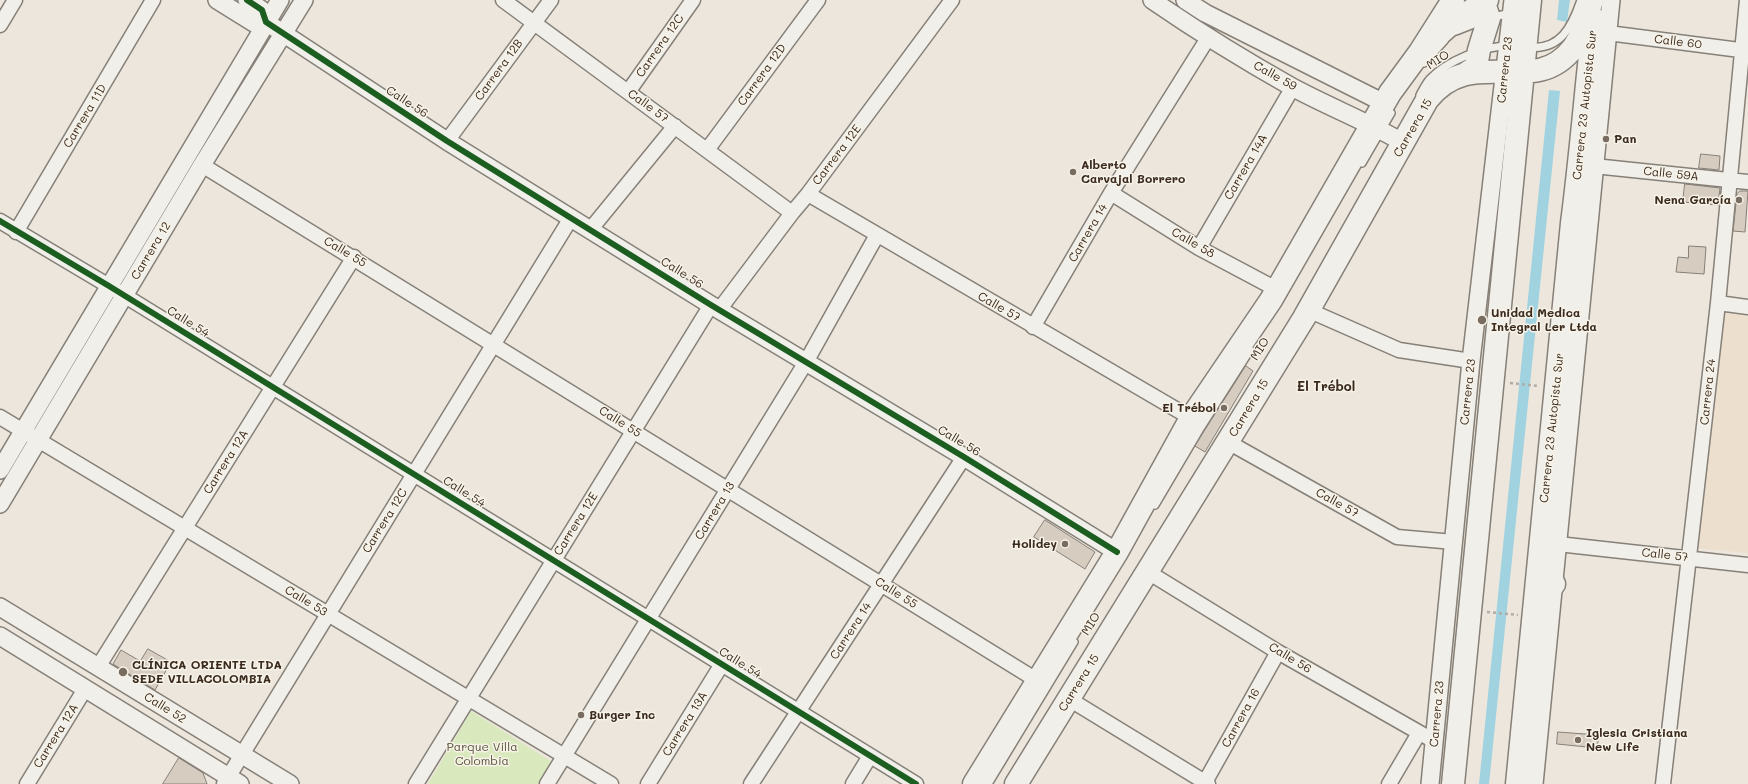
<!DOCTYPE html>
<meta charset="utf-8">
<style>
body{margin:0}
canvas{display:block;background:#ece6dc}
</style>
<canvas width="1748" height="784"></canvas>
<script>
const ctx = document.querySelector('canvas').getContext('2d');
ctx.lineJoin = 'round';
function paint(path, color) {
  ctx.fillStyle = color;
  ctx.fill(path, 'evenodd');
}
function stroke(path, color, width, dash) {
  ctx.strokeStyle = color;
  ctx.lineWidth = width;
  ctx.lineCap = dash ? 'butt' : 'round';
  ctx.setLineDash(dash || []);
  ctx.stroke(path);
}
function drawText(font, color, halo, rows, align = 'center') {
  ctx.font = font + ' Mali,sans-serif';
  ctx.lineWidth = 3;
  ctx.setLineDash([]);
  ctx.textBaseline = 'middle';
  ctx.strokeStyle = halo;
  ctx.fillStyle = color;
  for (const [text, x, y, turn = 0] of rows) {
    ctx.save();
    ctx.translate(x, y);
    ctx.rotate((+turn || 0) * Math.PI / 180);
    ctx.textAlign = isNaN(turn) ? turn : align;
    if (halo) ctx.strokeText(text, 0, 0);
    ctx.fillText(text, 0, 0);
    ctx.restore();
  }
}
paint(new Path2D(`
 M1725,313L1748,316V553L1696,548Z`), '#ecdfcd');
paint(new Path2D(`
 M471,711L552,762L539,784H428Z`), '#d9e9bd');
paint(new Path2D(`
 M1559,0H1570L1567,22L1557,20Z
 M1549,90L1560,91L1489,784H1479Z`), '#a0d2e0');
const building = new Path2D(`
 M1701,154L1720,156L1719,170L1699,168Z
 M1685,184L1720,188L1718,205L1683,202Z
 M1740,191H1748L1745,232L1733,231L1737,194Z
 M1689,246L1706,247L1704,274L1676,272L1678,257L1688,258Z
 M1246,366L1253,371L1205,452L1195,446Z
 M1045,520L1095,552L1085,569L1034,537Z
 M148,649L171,662L155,690L113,664L121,650L140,661Z
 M1558,732L1599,735L1597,748L1557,744Z
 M179,758L203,773L207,784H163Z`);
paint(building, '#d7ccc0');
stroke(building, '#868078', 1);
const service = new Path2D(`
 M1456,31L1489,18L1511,13
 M1528,47C1560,51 1572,27 1581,0
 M1424,63L1444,41
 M1420,95C1423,90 1426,83 1430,79C1447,61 1483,46 1508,46
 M1362,163L1391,113
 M1155,505L1201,427L1250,350
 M988,784L1074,642`);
const minor = new Path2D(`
 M503,0L792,213
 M0,25L15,0
 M1608,33L1748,51
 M628,92L693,0
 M447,141L551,0
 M707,150L818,0
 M202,165L1038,681
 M1594,166L1748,182
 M1111,193L1199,248L1278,290
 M808,194L1191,418
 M0,221L109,286L916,784
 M590,230L675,126
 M16,232L153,0
 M1199,248L1293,87
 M1718,303L1748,307
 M719,310L792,213L808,194L952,0
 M1308,310L1399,350L1471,361
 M1033,327L1111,193L1208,38
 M0,417L611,784
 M1228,442L1397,537L1454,542
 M1558,544L1748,565
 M1148,572L1278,652L1434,741
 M98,667L354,257
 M1069,699L1208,784
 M27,784L85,689
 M224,784L571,218
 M416,784L711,305
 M547,784L806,362L877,235
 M648,784L722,664
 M751,784L964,457
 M853,784L870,756
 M1204,784L1278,652
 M1389,784L1419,733
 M1663,784L1718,303L1747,0`);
const tertiary = new Path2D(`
 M217,0L254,23L266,22
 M247,0L262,10L266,22L447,141L711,305L964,457L1117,552
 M1152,0C1197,31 1244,60 1292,87C1329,107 1368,122 1404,143
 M1185,0L1205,13L1384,103
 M0,470L280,0
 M0,504L202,165L304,0
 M0,607L290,784
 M0,636L240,784
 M1430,784L1471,361L1513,0
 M1534,784L1611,0`);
const primary = new Path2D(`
 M1436,37L1452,23L1487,0
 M1468,72L1476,67L1479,50L1489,18L1483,0
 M1534,610L1554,584
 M974,784L1117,552L1191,418L1271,300L1390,93L1420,52L1453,0
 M1016,784L1304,318L1427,100C1473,42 1533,100 1573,48C1583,35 1587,16 1592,0
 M1453,784L1530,0
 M1517,784L1572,223C1581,155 1586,87 1594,19`);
stroke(service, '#868078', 10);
stroke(minor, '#868078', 17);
stroke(tertiary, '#868078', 20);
stroke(primary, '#868078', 25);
stroke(new Path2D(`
 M1510,383L1539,386
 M1487,612L1518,615`), '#b0aca7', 2.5, [3, 3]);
stroke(service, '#f1efea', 7);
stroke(minor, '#f1efea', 14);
stroke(tertiary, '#f1efea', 17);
stroke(primary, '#f1efea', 22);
stroke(new Path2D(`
 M247,0L262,10L266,22L447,141L711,305L964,457L1117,552
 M0,221L109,286L916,784`), '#1b5e20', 6);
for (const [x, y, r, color] of [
 [1606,139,4,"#796c60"],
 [1073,172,4,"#796c60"],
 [1739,200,4,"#796c60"],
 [1482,320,5,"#796c60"],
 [1224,408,4,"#796c60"],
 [1065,544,4,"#796c60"],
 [123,672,5,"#796c60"],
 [581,715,4,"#796c60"],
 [1578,740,4,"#796c60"]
]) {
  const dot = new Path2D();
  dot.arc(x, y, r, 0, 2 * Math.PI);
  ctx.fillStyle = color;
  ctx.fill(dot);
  stroke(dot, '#f7f3e8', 1.5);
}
drawText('12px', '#3b2a1e', '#f7f3e8', [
 ["Calle 60",1678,42,7],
 ["Carrera 12C",660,46,-55],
 ["MIO",1438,60,-33],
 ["Carrera 12B",499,70,-54],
 ["Carrera 23",1505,70,-84],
 ["Carrera 12D",762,75,-54],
 ["Calle 59",1275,76,29],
 ["Calle 56",407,102,33],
 ["Carrera 23 Autopista Sur",1585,105,-84],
 ["Calle 57",648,106,36],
 ["Carrera 11D",85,116,-59],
 ["Carrera 15",1413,128,-60],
 ["Carrera 12E",837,155,-53],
 ["Carrera 14A",1246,167,-60],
 ["Calle 59A",1671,174,6],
 ["Carrera 14",1088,233,-60],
 ["Calle 58",1193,243,30],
 ["Carrera 12",151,251,-59],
 ["Calle 55",345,252,31],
 ["Calle 56",682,273,32],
 ["Calle 57",999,307,30],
 ["Calle 54",188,322,32],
 ["MIO",1260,349,-58],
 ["Carrera 23",1468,392,-84],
 ["Carrera 24",1708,392,-84],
 ["Carrera 15",1249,408,-59],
 ["Calle 55",620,422,32],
 ["Carrera 23 Autopista Sur",1552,428,-84],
 ["Calle 56",959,441,31],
 ["Carrera 12A",226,462,-58],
 ["Calle 54",464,492,32],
 ["Calle 57",1337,503,29],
 ["Carrera 13",715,511,-59],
 ["Carrera 12C",385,521,-58],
 ["Carrera 12E",576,524,-58],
 ["Calle 57",1665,555,6],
 ["Calle 55",896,593,32],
 ["Calle 53",306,601,31],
 ["MIO",1091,624,-58],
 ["Carrera 14",851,631,-57],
 ["Calle 56",1290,658,31],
 ["Calle 54",740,663,32],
 ["Carrera 15",1079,683,-58],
 ["Calle 52",165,708,32],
 ["Carrera 23",1437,714,-85],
 ["Carrera 16",1241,718,-61],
 ["Carrera 13A",685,724,-58],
 ["Carrera 12A",56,736,-58]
]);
drawText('bold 12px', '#3b2a1e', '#f7f3e8', [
 ["Pan",1614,139],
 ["Alberto",1081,165],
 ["Carvajal Borrero",1081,179],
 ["Nena García",1731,200,"right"],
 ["Unidad Medica",1491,313],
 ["Integral Ler Ltda",1491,327],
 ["El Trébol",1216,408,"right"],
 ["Holidey",1057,544,"right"],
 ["CLÍNICA ORIENTE LTDA",132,665],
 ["SEDE VILLACOLOMBIA",132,679],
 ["Burger Inc",589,715],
 ["Iglesia Cristiana",1586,733],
 ["New Life",1586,747]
], 'left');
drawText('12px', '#575139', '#f7f3e8', [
 ["Parque Villa",482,747],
 ["Colombia",482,761]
]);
drawText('bold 13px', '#3b2a1e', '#f7f3e8', [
 ["El Trébol",1326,387]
]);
</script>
